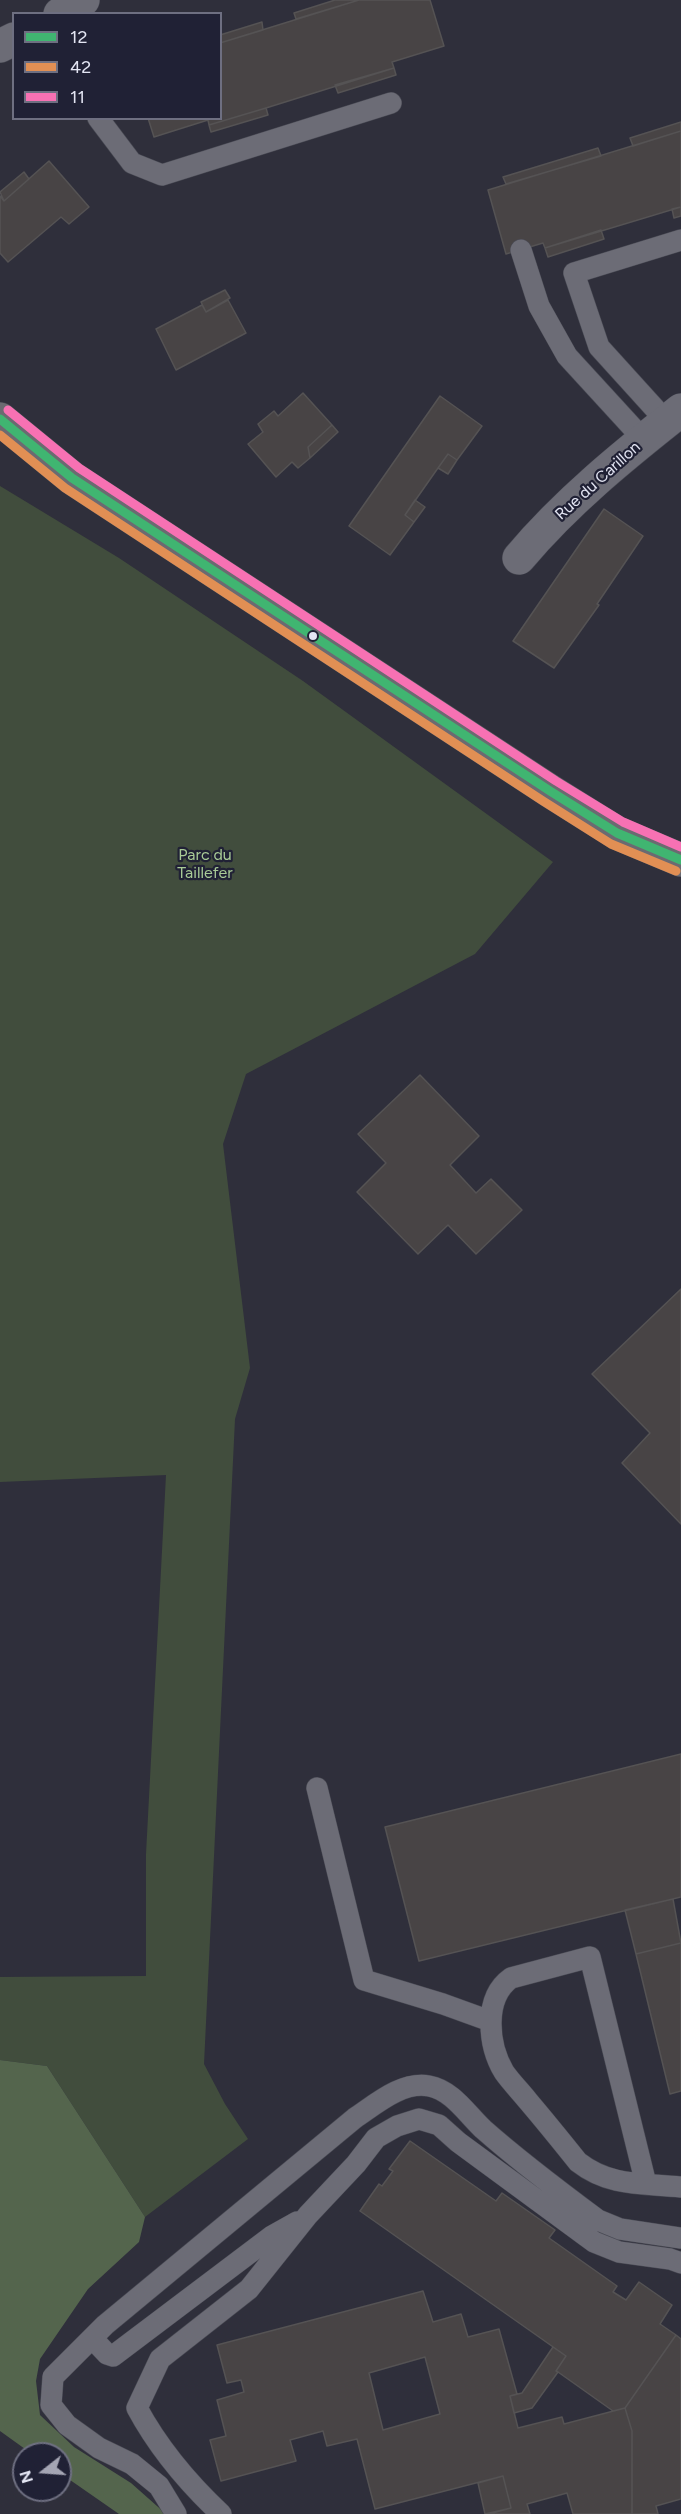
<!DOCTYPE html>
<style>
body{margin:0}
#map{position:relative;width:681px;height:2514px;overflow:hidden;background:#2f2f3b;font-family:Figtree,sans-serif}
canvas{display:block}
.legend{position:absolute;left:12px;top:12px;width:210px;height:108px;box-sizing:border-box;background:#202135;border:2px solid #6e6f81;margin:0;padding:8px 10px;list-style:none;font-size:18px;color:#e3e5f3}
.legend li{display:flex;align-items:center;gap:12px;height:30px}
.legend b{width:30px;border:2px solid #6e6f81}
.north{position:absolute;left:12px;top:2442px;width:60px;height:60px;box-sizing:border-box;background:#202135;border:2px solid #6e6f81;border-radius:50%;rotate:253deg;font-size:16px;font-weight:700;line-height:24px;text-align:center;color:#e3e5f3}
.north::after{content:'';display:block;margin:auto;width:21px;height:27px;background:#a4a5b3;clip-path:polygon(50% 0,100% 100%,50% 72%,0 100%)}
</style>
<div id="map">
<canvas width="681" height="2514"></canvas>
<ul class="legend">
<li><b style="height:8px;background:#40b571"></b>12</li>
<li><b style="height:8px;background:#e18f54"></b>42</li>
<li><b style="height:8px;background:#f771b3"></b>11</li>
</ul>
<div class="north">N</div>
</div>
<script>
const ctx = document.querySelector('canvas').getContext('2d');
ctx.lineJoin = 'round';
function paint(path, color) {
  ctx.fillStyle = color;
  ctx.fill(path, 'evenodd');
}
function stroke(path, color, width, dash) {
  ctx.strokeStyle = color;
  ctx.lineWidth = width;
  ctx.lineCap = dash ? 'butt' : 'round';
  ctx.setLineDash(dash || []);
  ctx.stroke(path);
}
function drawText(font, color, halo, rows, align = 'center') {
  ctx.font = font + ' Figtree,sans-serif';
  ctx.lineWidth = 4.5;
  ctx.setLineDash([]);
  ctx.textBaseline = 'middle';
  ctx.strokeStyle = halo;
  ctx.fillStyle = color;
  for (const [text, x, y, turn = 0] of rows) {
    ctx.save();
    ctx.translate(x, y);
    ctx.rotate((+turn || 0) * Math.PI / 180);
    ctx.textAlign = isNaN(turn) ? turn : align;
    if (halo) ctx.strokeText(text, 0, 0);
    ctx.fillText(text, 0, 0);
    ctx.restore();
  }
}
paint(new Path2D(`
 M0,486L119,558L303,681L553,862L475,954L246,1074L223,1144L250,1368L235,1419L204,2064L225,2104L248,2139L145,2217L47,2066L0,2060V1977L146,1976V1854L166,1475L0,1482Z`), '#414d3d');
paint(new Path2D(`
 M0,2060L47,2066L145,2217L139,2242L88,2289L40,2359L36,2381L40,2415L74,2447L131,2483L166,2514H119L60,2473V2454H32L0,2431Z`), '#54654d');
const building = new Path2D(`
 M335,0H359L296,19L294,13Z
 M359,0H430L444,46L392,62L394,68L266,108L209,125L208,120L154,137L148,118H220V43Z
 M262,22L263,30L220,43V35Z
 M394,68L396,75L338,93L335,85Z
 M266,108L268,115L211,132L209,125Z
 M681,122V131L633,146L630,138Z
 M681,131V207L545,248L543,243L506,254L488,190Z
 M598,148L601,156L506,184L503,177Z
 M49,161L89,207L69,224L61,217L8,262L0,253V196L4,201Z
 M24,172L29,179L4,201L0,192Z
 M681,207V216L674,218L672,209Z
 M601,230L604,239L548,257L545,248Z
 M225,290L230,298L206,312L201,302Z
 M228,300L246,333L176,370L156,329L202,305L206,312Z
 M303,393L332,425L308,447L310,458L298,468L292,462L276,477L248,444L263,432L258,424L274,411L278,416Z
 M440,396L482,426L457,460L448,454L438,468L405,515L414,522L390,555L349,526Z
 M332,425L338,432L310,458L308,447Z
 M448,454L457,460L448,474L438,468Z
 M415,500L425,507L414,522L405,515Z
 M604,509L643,536L597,604L599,605L554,668L513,641Z
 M420,1075L479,1136L450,1165L476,1193L491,1179L522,1210L476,1254L448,1225L418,1254L357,1192L386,1163L358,1134Z
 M681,1289V1524L622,1463L650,1433L592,1374Z
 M681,1754V1897L419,1961L385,1827Z
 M673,1899L681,1943L636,1954L625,1910Z
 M681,1943V2091L670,2094L636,1954Z
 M410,2141L496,2201L502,2193L555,2230L549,2238L617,2286L613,2292L626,2300L639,2282L672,2305L660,2324L676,2335L625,2408L613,2411L558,2372L556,2371L566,2356L360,2211L379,2184L382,2186L393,2171L389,2169Z
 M423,2291L433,2322L461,2314L468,2337L499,2329L517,2394L510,2396L518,2428L562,2417L564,2424L625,2408L632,2431V2514H573L567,2493L527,2504L530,2514H489L511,2508L503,2476L375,2509L357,2439L327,2446L323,2431L290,2440L296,2461L221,2481L210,2440L226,2436L217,2400L244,2392L241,2380L227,2383L217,2345ZM425,2357L440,2414L383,2430L369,2373Z
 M676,2335L681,2339V2499L656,2506L658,2514H632V2431L625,2408Z
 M553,2347L566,2356L556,2371L558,2372L532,2408L514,2413L510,2396L522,2393Z
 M503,2476L511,2508L485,2514L478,2483Z`);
paint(building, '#484445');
stroke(building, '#555354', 1.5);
const lane = new Path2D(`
 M98,118L132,163L162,175L391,103
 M521,250L539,306L567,356L644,440
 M667,422L599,347L574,273L681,240
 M317,1788L364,1980L443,2004L490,2021
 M646,2184L590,1957L511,1978C483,1998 488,2045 504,2072C511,2082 520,2091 528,2101C545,2121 562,2142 578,2162C610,2187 643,2183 681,2187
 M92,2338L107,2354L113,2356L272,2236L297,2222
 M176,2514L159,2486L132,2464L99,2448L67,2425L51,2405L53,2377L105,2325L355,2118C376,2104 402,2081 429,2086C452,2090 467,2114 483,2129C519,2161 559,2191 598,2220L620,2229L681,2238
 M221,2514C187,2482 159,2449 137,2408L160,2359L249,2289L308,2215L356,2164L376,2138L397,2126L419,2119L439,2125L458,2142L594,2242L619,2252L670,2259L681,2263`);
const street = new Path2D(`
 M60,14L83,0
 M0,46L14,39
 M519,558C566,502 624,455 681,410`);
const secondary = new Path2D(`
 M0,419L72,478L550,791L617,833L681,860`);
stroke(lane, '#494a54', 22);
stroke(street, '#494a54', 34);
stroke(secondary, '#494a54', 34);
stroke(lane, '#6c6c76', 21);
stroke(street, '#6c6c76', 33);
stroke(secondary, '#6b6a71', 33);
stroke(new Path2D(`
 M0,419L72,478L550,791L617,833L681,860`), '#40b571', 9);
stroke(new Path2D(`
 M0,435L65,488L543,801L611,844L676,871`), '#e18f54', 9);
stroke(new Path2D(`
 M8,410L79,468L556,781L623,822L681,847`), '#f771b3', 9);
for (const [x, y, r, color] of [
 [313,636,5,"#e3e5f3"]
]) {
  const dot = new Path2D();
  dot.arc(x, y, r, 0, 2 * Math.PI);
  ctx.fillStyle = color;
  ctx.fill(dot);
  stroke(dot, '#202135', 2);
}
drawText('16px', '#e3e5f3', '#202135', [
 ["Rue du Carillon",598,481,-42]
]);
drawText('16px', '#a8ca96', '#202135', [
 ["Parc du",205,855],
 ["Taillefer",205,873]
]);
</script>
